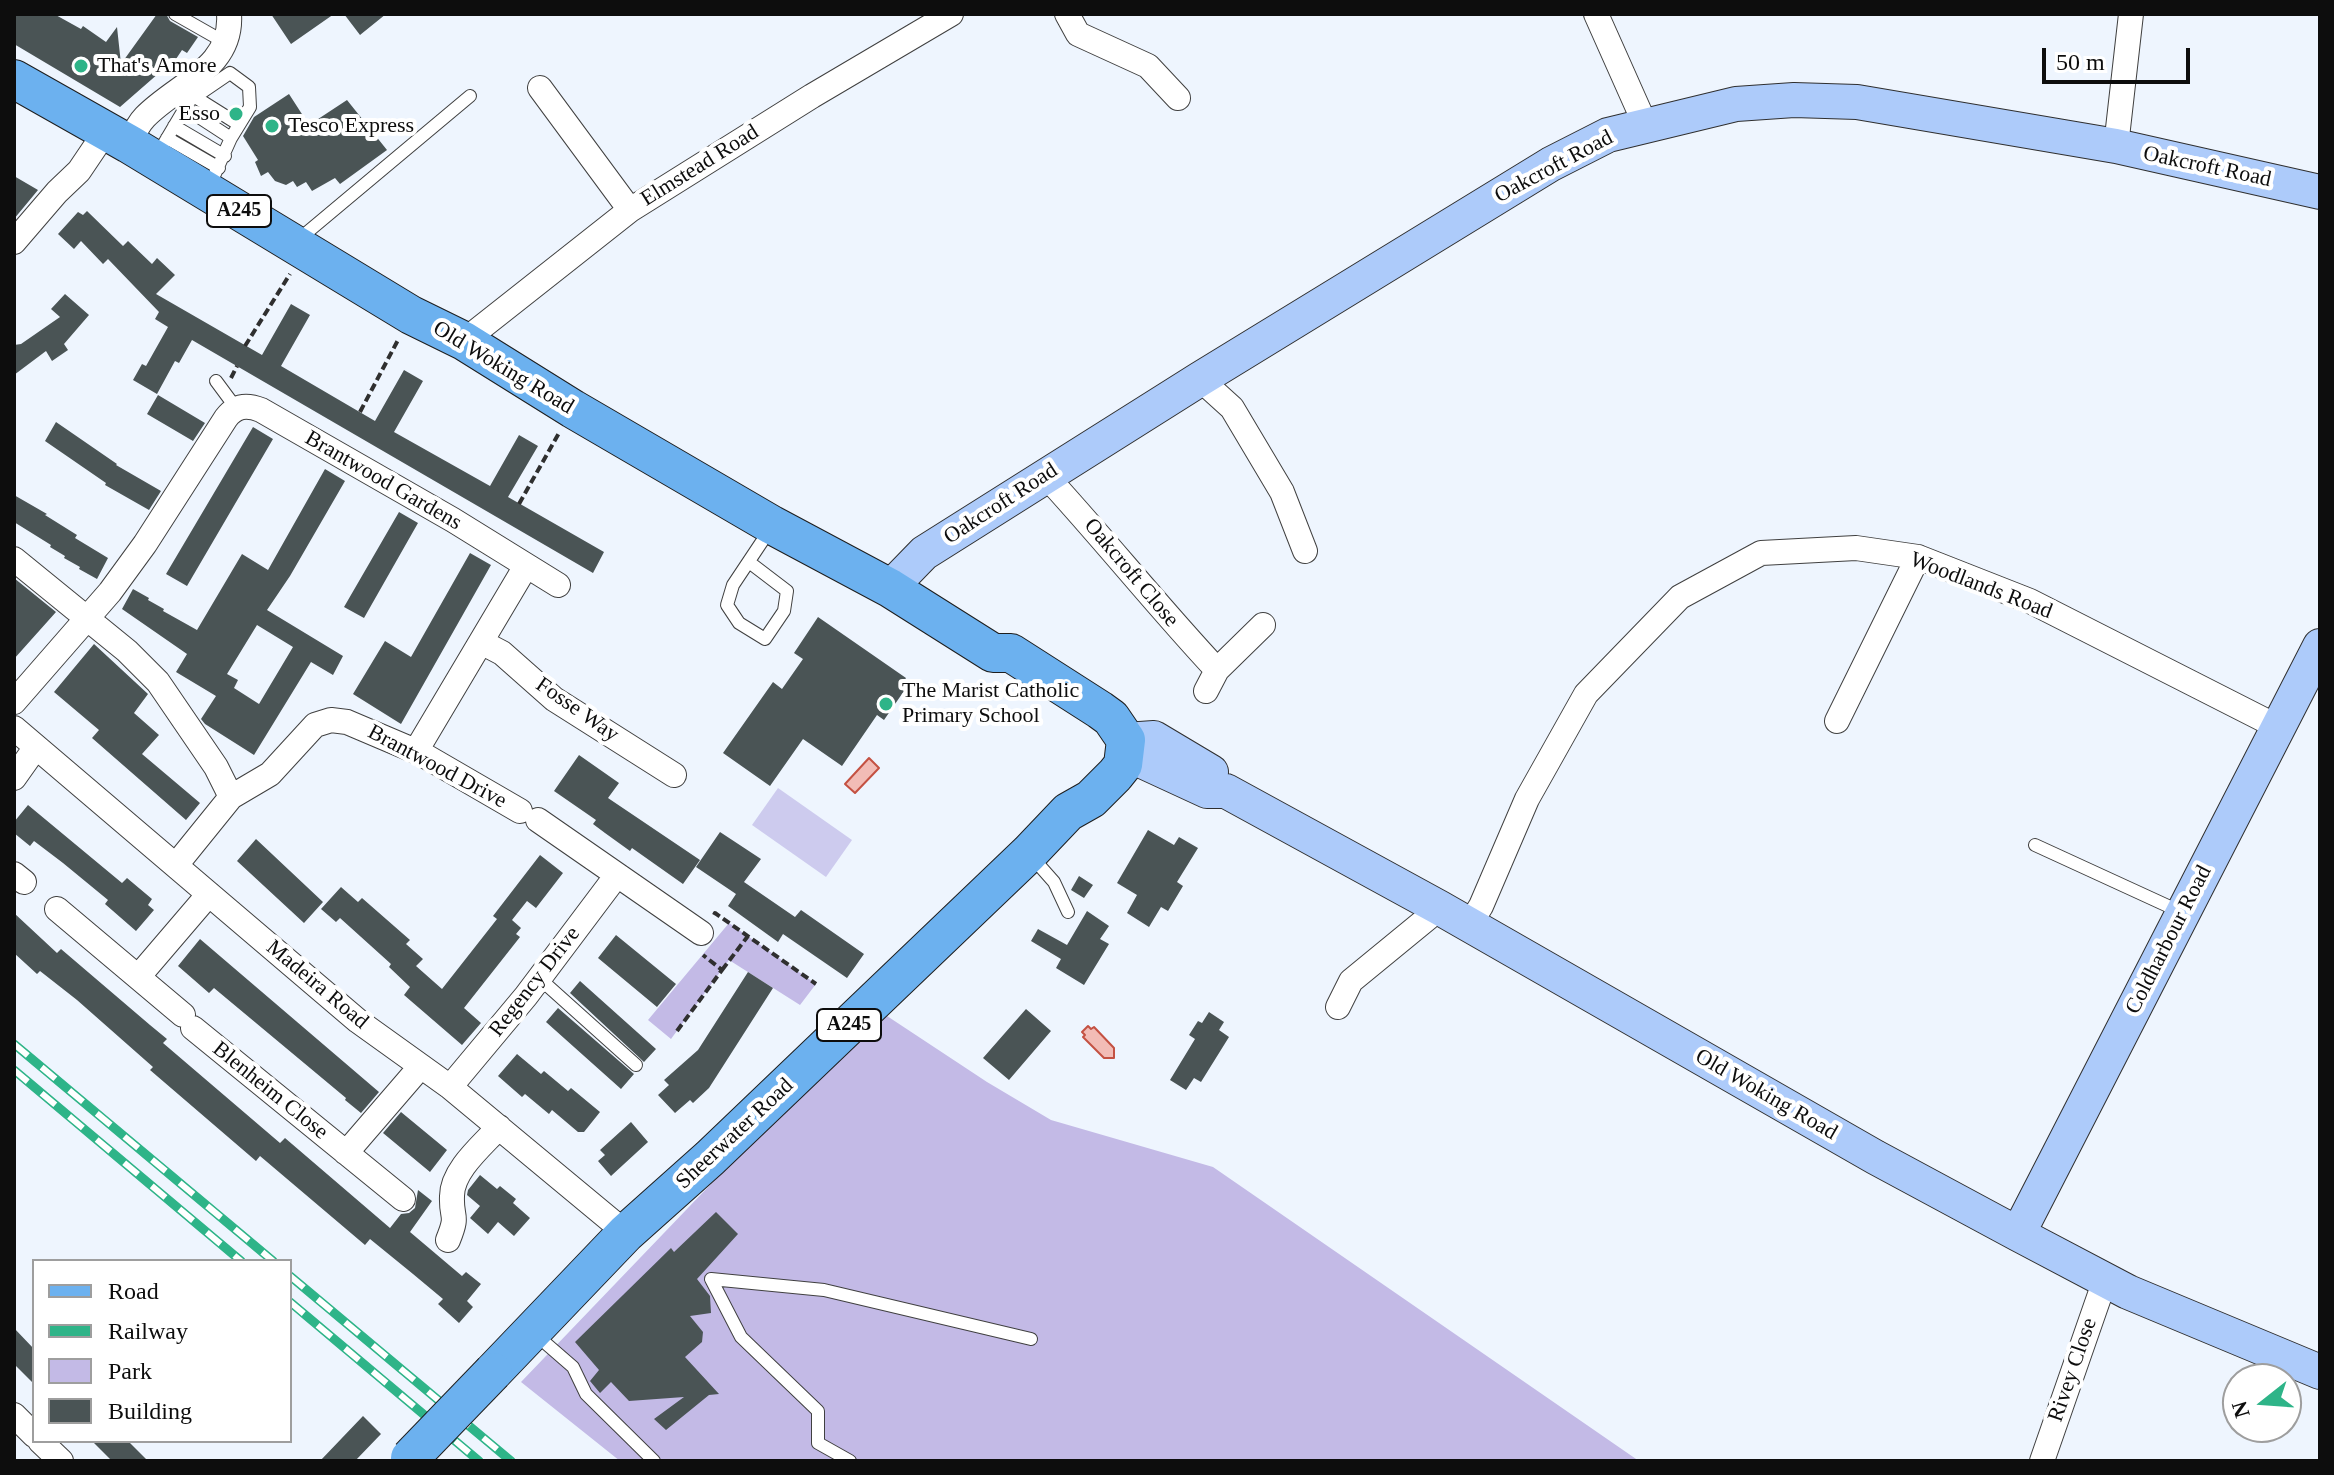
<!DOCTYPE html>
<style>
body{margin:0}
#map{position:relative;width:2334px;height:1475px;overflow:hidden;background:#eef5fe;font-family:"Times New Roman",serif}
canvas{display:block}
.frame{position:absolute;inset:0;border:16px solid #0d0d0d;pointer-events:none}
.legend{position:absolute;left:32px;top:1259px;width:260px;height:184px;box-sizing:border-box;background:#fff;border:2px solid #9e9e9e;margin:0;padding:10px 14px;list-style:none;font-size:24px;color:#0d0d0d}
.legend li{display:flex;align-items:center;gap:16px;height:40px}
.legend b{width:40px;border:2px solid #9e9e9e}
.north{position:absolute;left:2222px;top:1363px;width:80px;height:80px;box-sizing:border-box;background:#fff;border:2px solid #9e9e9e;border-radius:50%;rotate:253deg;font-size:22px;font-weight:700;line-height:32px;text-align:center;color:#0d0d0d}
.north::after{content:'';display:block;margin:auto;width:28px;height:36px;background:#2eb488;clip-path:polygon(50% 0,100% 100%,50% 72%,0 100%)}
.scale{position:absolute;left:2042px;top:48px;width:148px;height:36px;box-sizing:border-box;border:4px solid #0d0d0d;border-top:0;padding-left:10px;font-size:24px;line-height:28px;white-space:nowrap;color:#0d0d0d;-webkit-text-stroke:6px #fff;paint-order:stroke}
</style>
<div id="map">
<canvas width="2334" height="1475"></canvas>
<div class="frame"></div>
<ul class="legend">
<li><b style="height:10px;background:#6cb1ef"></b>Road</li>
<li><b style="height:10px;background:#2eb488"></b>Railway</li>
<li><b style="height:22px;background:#c3bae6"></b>Park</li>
<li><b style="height:22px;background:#4a5455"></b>Building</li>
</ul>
<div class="north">N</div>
<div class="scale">50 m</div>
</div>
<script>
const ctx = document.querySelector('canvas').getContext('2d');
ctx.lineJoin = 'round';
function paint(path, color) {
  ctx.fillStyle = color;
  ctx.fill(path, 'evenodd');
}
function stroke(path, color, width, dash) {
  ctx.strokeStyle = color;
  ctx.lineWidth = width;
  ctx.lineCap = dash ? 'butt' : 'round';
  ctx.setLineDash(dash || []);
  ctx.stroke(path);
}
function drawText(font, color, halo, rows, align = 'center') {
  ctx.font = font + ' "Times New Roman",serif';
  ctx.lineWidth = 8;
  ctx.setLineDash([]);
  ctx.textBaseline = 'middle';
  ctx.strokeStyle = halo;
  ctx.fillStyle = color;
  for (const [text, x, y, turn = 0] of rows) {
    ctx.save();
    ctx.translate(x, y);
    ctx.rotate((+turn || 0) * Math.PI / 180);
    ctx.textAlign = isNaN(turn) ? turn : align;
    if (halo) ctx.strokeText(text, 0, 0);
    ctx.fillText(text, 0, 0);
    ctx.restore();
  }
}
paint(new Path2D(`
 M729,923L816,984L800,1005L729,960L671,1039L648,1020Z
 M884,1014L987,1082L1051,1120L1213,1167L1639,1461H620L521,1382L781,1111Z`), '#c3bae6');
paint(new Path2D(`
 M778,788L852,840L826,877L752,825Z`), '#cdcbee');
const water = new Path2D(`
 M869,758L879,768L855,793L845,784Z
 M1088,1026L1091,1029L1094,1027L1114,1048V1058H1104L1083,1037L1085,1035L1082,1032Z`);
paint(water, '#f2bcb6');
stroke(water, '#c45142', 2);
paint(new Path2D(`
 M14,14H54L81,29L83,26L106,42L117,27L121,64L157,14H166L170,21L198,37L187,53L182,50L170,68L167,66L120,107L14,44Z
 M271,14H334L291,44Z
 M344,14H386L360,35Z
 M289,94L309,125L347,100L387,150L340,184L335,178L312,191L306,182L297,187L293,181L286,185L275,181L268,172L261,176L255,162L258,160L243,136L254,117Z
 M14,176L38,190L14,219Z
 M87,211L123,246L128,241L152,264L157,258L175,275L156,294L262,355L291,304L310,315L281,366L375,421L404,370L423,381L394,432L490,486L519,435L538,446L508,497L604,552L593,573L192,340L179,363L175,361L157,394L133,380L142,364L146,366L168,327L155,319L159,312L108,259L103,264L81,241L74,249L58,234L78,212L83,215Z
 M65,294L89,315L64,344L68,350L52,361L46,351L14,375V345L21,344L60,317L51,309Z
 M158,395L205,423L193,441L147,414Z
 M56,422L117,464L116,465L161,491L149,510L105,485L106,483L45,441Z
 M253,427L273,439L187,586L166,574Z
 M325,469L345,481L290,576L267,610L343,656L333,675L311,662L254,755L205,724L201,719L216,696L176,672L187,654L122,609L133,589L149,598L148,600L164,609L163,611L197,630L242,554L268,570ZM257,625L293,647L259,704L234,688L238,680L227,674Z
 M14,495L47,514L45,515L77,535L75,538L108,558L97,579L79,569L80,567L64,558L65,556L50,547L51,545L14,522Z
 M399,512L418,523L364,618L344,607Z
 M470,553L491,565L401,724L353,694L385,641L411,657Z
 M14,578L56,612L14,659Z
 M818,617L906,678L900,688L904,691L884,720L877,715L842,766L803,739L770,786L723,753L773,682L782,689L803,659L794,653Z
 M94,644L148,694L134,713L159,735L142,754L200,803L186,820L92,738L99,730L54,692Z
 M579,755L619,783L608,798L700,860L683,884L632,848L630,851L605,833L593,824L596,820L554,791Z
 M28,805L122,883L127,878L152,899L148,905L154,910L136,931L105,904L108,900L63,863L34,841L30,846L14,833V822Z
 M1148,830L1174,845L1179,837L1198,848L1177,882L1183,886L1168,911L1161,907L1149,927L1127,913L1137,895L1117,883Z
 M720,832L761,859L744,882L795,917L801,910L864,954L847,978L783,934L778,942L728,906L736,894L696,867Z
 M256,839L323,902L304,923L237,861Z
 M540,855L563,873L536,908L527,901L512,920L521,928L516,934L520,937L464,1008L481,1023L462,1045L404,995L410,987L389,967L391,964L340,918L336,922L321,909L341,887L358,902L362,898L410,940L406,944L423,959L416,966L442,989L497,919L493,916Z
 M1079,876L1093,885L1084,898L1071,890Z
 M1087,911L1109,926L1100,939L1109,944L1084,985L1056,968L1061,959L1031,941L1038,929L1067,945Z
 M14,913L57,953L61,949L150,1025L167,1039L163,1043L280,1143L285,1138L390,1228L401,1214L409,1213L415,1208L418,1190L432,1201L410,1232L462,1276L466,1272L481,1284L467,1301L473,1307L459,1323L438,1304L443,1299L413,1274L370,1239L365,1245L260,1156L256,1161L150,1070L153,1067L77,1000L40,971L37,974L14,953Z
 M616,935L676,984L657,1007L598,958Z
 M200,939L379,1092L361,1113L345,1100L346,1098L214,988L209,993L178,966Z
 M748,972L773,988L709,1088L693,1103L690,1100L675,1113L658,1095L669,1085L664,1080L698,1050Z
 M580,981L656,1049L644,1062L570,993Z
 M558,1008L634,1074L621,1089L546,1022Z
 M1026,1009L1051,1031L1009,1080L983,1058Z
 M1209,1012L1224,1022L1219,1030L1229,1037L1201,1082L1194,1078L1186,1090L1170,1080L1195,1039L1189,1035L1198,1021L1202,1023Z
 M517,1054L541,1074L544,1071L568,1091L571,1088L600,1112L584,1132H578L552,1110L549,1114L525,1094L522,1097L498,1076Z
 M401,1112L447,1150L430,1172L383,1133Z
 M631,1122L648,1142L611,1176L598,1161L605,1155L600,1150Z
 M480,1175L497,1189L500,1186L516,1199L513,1203L530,1218L514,1236L498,1222L488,1234L470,1218L480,1206L467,1195L468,1190Z
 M716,1212L738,1234L697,1279L710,1296L711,1313L690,1316L703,1332L702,1342L685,1357L719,1394L709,1395L666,1430L654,1419L684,1397L629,1401L611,1382L600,1393L590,1381L599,1370L575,1342L671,1248L674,1252Z
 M14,1328L34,1349V1384L14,1364Z
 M363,1416L381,1434L355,1461H320Z
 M92,1441H128L148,1461H112Z`), '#4a5455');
const lane = new Path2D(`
 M175,14L226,43
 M195,97L238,124
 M185,108L189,101L230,73L249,87L250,107L231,138
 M174,126L225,156
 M167,138L219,168
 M156,157L185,108L231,138L209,187
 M298,240L470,96
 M216,381L236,408
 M749,562L787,591L784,611L765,639L739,623L727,605L733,585L771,528
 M2035,845L2181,912
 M1031,856L1054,882L1068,912
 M539,978L636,1065
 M711,1279L824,1290L1031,1339
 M711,1279L741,1337L818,1411V1443L850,1461
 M535,1334L573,1367L586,1394L654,1461`);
const street = new Path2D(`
 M1067,14L1078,34L1148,66L1178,98
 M1596,14L1645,124
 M540,88L630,210
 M129,144C133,135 138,124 145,117C177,84 233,68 229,14
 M2116,146L2131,14
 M14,242L57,192L79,171L106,131
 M464,341L630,210L812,96L951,14
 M1200,379L1232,408L1282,492L1305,551
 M1045,475C1104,539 1158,607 1217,670
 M14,559L127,651L158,682L216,767L231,797
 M481,642L502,653L554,699L674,775
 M1206,691L1217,670L1263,625
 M14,702L110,592L145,544L226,418C235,406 246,404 261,410L453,520L558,585
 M1837,721L1918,557
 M14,728L358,1021L450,1087L626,1233
 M416,751L526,566
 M14,778L36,747
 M538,820L701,933
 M176,865L231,797L270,774L315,725L331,720L347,722L420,753L520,811
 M14,874L24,882
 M57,909L183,1015
 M1469,925L1481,906L1527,799L1586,694L1680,597L1761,553L1856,548L1918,557L2030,601L2278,727
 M138,977L209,894
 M1338,1007L1351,981L1440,908
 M193,1028L403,1199
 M450,1087L526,996L617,875
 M346,1153L421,1066
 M448,1240C459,1213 451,1220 452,1196C452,1170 483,1145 499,1127
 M14,1415L34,1435
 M40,1441L61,1461
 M2042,1461L2105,1280`);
const secondary = new Path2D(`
 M890,588L924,553L1200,379L1551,164L1608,135L1736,104L1794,100L1857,102L2116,146L2320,192
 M1126,740L1142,761L1207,791H1226L1440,908L1875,1157L2018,1234L2128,1292L2320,1372
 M1126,740L1154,738L1211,772
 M2018,1234L2320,646`);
const primary = new Path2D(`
 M14,79L129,144L411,315L464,341L573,409L772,525L890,588L993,653H1011L1100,710L1111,718L1126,740
 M493,1372L626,1233L710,1158L1029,853L1068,812L1091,799L1115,775L1123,765L1126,740`);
stroke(lane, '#404040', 14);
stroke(street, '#404040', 26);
stroke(secondary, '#2f2f2f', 36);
stroke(primary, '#1e1e1e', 40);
stroke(new Path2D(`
 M245,346L290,274
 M231,378L237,366
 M360,412L398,340
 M519,504L559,433
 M714,915L715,913L816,984
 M722,970L748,936
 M677,1031L722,970L703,955`), '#2f2f2f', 4, [8, 4]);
stroke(lane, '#fff', 12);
stroke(street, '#fff', 24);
stroke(secondary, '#adcbfa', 34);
stroke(primary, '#6cb1ef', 38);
const rail = new Path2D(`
 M14,1044L273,1261
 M14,1070L241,1261
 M290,1276L511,1461
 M290,1302L479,1461`);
stroke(rail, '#2eb488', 9);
stroke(rail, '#fff', 6, [18]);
const primaryBridge = new Path2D(`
 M410,1458L493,1372`);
stroke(primaryBridge, '#1e1e1e', 40, []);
stroke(primaryBridge, '#6cb1ef', 38);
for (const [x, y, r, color] of [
 [81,66,8,"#2eb488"],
 [236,114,8,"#2eb488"],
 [272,126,8,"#2eb488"],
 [886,704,8,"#2eb488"]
]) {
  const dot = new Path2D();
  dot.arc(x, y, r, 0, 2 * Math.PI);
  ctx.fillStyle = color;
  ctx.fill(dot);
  stroke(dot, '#fff', 3);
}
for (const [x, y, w] of [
 [239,211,64],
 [849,1025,64]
]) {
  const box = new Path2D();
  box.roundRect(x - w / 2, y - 16, w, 32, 6);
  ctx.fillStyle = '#fff';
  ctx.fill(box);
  stroke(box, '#0d0d0d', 2);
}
drawText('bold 20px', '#0d0d0d', null, [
 ["A245",239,211],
 ["A245",849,1025]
]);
drawText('22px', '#0d0d0d', '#fff', [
 ["That's Amore",97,66],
 ["Esso",220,114,"right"],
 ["Tesco Express",288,126],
 ["The Marist Catholic",902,691],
 ["Primary School",902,716]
], 'left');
drawText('22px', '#0d0d0d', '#fff', [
 ["Elmstead Road",700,166,-32],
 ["Oakcroft Road",1554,167,-28],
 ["Oakcroft Road",2207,167,12],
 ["Old Woking Road",503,368,31],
 ["Brantwood Gardens",383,481,30],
 ["Oakcroft Road",1001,504,-33],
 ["Oakcroft Close",1131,573,50],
 ["Woodlands Road",1981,586,21],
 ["Fosse Way",577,710,35],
 ["Brantwood Drive",437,767,28],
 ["Coldharbour Road",2169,940,-63],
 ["Regency Drive",535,982,-52],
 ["Madeira Road",317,985,40],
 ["Blenheim Close",270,1091,39],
 ["Old Woking Road",1766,1095,30],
 ["Sheerwater Road",735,1134,-43],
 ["Rivey Close",2073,1370,-71]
]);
</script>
